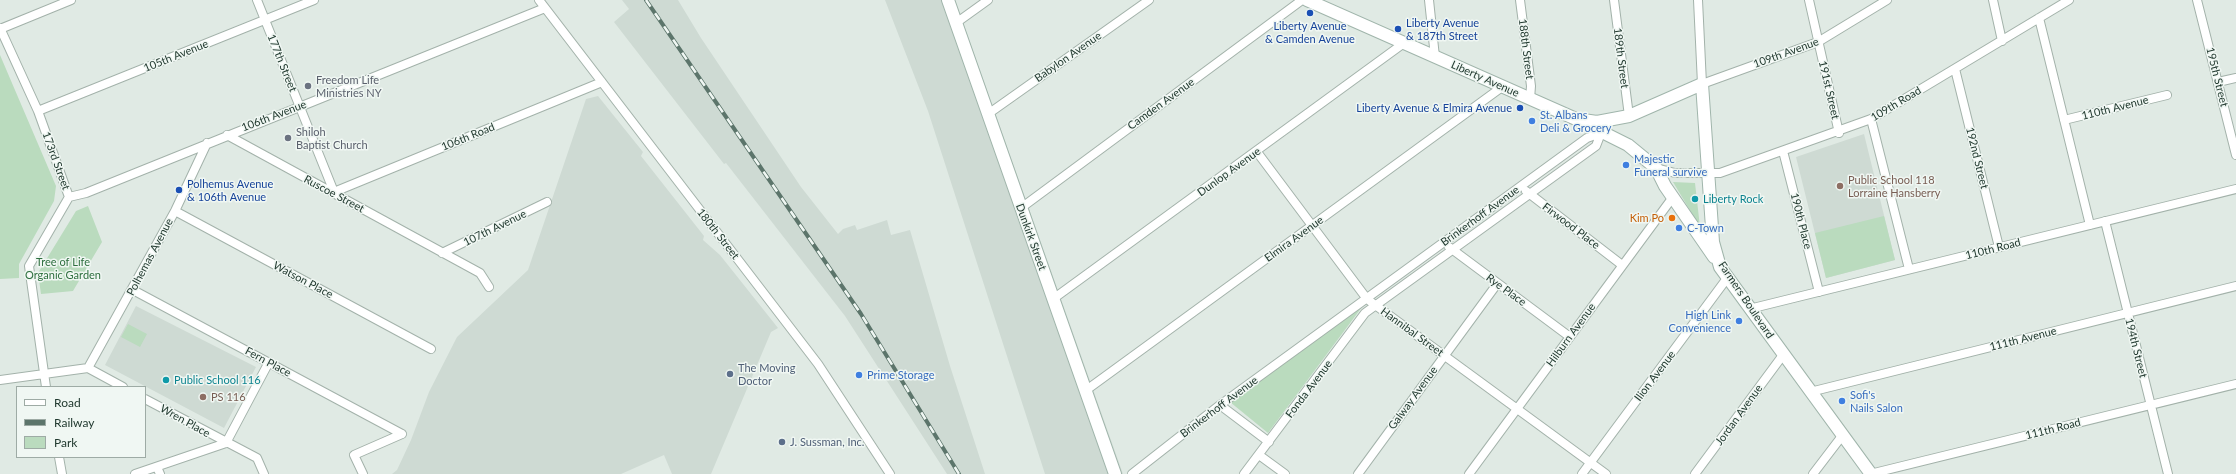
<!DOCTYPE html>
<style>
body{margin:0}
#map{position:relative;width:2236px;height:474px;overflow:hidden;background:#e0eae4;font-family:Lato,sans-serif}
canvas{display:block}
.legend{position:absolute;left:16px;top:386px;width:130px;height:72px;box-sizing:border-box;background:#f0f7f3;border:1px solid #9eaba5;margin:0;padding:5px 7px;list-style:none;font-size:12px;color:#223a30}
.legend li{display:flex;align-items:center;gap:8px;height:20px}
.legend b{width:20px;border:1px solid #9eaba5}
</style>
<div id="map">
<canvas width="2236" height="474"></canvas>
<ul class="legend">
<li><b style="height:5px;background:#fff"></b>Road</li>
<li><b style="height:5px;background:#5c756b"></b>Railway</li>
<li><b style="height:11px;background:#badbbe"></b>Park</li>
</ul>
</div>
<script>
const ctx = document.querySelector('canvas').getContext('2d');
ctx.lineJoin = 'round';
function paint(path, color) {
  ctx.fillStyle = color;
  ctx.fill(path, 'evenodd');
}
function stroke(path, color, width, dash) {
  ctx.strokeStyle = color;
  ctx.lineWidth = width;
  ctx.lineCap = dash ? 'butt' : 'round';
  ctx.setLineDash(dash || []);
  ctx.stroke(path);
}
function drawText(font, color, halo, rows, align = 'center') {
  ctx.font = font + ' Lato,sans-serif';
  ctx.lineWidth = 3;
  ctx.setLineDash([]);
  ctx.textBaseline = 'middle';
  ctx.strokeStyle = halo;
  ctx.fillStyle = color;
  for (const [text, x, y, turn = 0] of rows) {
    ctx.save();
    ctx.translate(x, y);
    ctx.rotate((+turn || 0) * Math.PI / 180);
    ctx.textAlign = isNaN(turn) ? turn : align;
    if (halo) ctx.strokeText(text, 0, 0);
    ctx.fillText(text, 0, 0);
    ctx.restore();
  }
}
paint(new Path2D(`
 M622,0H678L701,38L801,187L838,234L843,229L855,225L857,230L887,220L891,235L910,230L950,366L985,474H947L845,316L726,163L724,164L614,22L629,9Z
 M885,0H955L1123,474H1045L928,111Z
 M598,96L643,152L641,156L704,236L703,240L720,255L778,328L771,332L711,474H672L664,455L621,474H392L397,470L411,440L429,392L457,337L528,270L586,99Z
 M1864,134L1895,260L1826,278L1796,157Z
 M136,306L256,367L224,428L105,365Z`), '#cedad3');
paint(new Path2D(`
 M0,55L56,186L54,201L19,264V278L0,279Z
 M1673,182L1695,183L1700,227Z
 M88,206L102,242L73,291L41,294L38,273L76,211Z
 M1884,216L1895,260L1826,278L1815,233Z
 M1362,307L1268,433L1230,402Z
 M128,324L147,334L140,347L121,337Z`), '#badbbe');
const minor = new Path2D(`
 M257,0L334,192
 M539,0L818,364L890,474
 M1429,0L1435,57
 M1520,0L1531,86L1530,99
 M1614,0L1629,116
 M1698,0L1702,84L1818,42L1887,0
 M1809,0L1839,133
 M1993,0L2002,41
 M2197,0L2236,155
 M2039,18L2090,225
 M956,23L988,0
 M0,28L38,111L69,197L29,266L46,387
 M0,29L71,0
 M1955,69L1999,247
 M2218,82L2236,78
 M38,111L314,0
 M988,114L1149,0
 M1871,119L1909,269
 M2064,120L2167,95
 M227,135L480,273L489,287
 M1783,151L1819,292
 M1257,152L1367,299L1606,474
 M1656,168L1675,173H1720L1871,119L2069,0
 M1526,191L1622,265
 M334,192L602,82
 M69,197L86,193L545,8
 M1021,208L1302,0
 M175,211L431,349
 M2105,221L2168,474
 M1449,247L1570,337
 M442,253L547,202
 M133,290L402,434
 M1053,299L1404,43
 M1749,309L2236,189
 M88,368L175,211L207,143
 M88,368L123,387
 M0,380L88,368
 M1085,391L1502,87
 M1810,392L2236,286
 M145,399L257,458L264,474
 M1220,405L1269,442
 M226,443L269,362
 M1259,455L1285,474
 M59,457L62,474
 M157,467L160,474
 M135,474L226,443
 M363,474L354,455L402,434
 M1132,474L1220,405L1587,138L1601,133
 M1244,474L1365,313L1596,146L1601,133
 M1358,474L1497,284
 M1469,474L1673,197
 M1582,474L1728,277
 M1695,474L1783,355
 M1813,474L1842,436
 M1870,474L2236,384`);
const secondary = new Path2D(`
 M948,0L1115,474
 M1307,0L1576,119L1628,145L1656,168L1665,186L1714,257
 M1576,119L1597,122L1629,116L1702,84L1713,242L1720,267L1871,474`);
stroke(minor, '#a3b2aa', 10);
stroke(secondary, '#a0b5ab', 14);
stroke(minor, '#fff', 8);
stroke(secondary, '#fff', 12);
const rail = new Path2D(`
 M646,0L861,314L959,474`);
stroke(rail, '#5c756b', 4);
stroke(rail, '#f0f7f3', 2.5, [8]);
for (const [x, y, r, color] of [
 [1310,13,4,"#1a4fb4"],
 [1398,29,4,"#1a4fb4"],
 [308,86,4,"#6b7280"],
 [1520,108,4,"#1a4fb4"],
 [1532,121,4,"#3f7fe0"],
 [288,138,4,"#6b7280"],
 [1626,165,4,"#3f7fe0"],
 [1840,186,4,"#8d6e63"],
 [179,190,4,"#1a4fb4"],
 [1695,199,4,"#0f9aa8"],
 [1672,218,4,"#e8710a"],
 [1679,228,4,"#3f7fe0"],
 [1739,321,4,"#3f7fe0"],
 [730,374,4,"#5c6f8a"],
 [859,375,4,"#3f7fe0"],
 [166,380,4,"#0f9aa8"],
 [203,397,4,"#8d6e63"],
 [1842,401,4,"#3f7fe0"],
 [782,442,4,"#5c6f8a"]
]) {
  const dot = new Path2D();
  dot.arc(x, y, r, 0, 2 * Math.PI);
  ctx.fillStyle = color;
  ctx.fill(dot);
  stroke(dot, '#f0f7f3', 1.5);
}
drawText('11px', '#164399', '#f0f7f3', [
 ["Liberty Avenue",1406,23],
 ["& 187th Street",1406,36],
 ["Liberty Avenue",1310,26,"center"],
 ["& Camden Avenue",1310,39,"center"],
 ["Liberty Avenue & Elmira Avenue",1512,108,"right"],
 ["Polhemus Avenue",187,184],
 ["& 106th Avenue",187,197]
], 'left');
drawText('11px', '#223a30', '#f0f7f3', [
 ["188th Street",1526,49,83],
 ["109th Avenue",1786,53,-20],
 ["105th Avenue",176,56,-22],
 ["Babylon Avenue",1068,57,-35],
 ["189th Street",1621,58,83],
 ["177th Street",282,63,68],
 ["195th Street",2217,77,76],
 ["Liberty Avenue",1485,79,24],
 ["191st Street",1829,90,77],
 ["Camden Avenue",1161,104,-36],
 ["109th Road",1896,104,-31],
 ["110th Avenue",2115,108,-14],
 ["106th Avenue",274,116,-21],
 ["106th Road",468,137,-22],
 ["192nd Street",1977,158,76],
 ["173rd Street",56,161,70],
 ["Dunlop Avenue",1229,172,-36],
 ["Ruscoe Street",334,194,28],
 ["Brinkerhoff Avenue",1480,216,-36],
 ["190th Place",1801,221,76],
 ["Firwood Place",1571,226,37],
 ["107th Avenue",495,228,-26],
 ["180th Street",718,234,52],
 ["Dunkirk Street",1031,237,70],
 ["Elmira Avenue",1294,239,-36],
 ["110th Road",1993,249,-14],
 ["Polhemas Avenue",150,257,-62],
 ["Watson Place",303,280,28],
 ["Rye Place",1506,290,36],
 ["Farmers Boulevard",1746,300,56],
 ["Hannibal Street",1412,332,36],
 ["Hilburn Avenue",1571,335,-54],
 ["111th Avenue",2023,339,-14],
 ["194th Street",2136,348,76],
 ["Fern Place",268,362,28],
 ["Ilion Avenue",1655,376,-53],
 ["Fonda Avenue",1309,389,-53],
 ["Galway Avenue",1413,398,-54],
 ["Brinkerhoff Avenue",1219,407,-37],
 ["Jordan Avenue",1739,415,-54],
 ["Wren Place",185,421,29],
 ["111th Road",2053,429,-14]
]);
drawText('11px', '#5b616d', '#f0f7f3', [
 ["Freedom Life",316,80],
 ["Ministries NY",316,93],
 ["Shiloh",296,132],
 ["Baptist Church",296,145]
], 'left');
drawText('11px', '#366cbe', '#f0f7f3', [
 ["St. Albans",1540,115],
 ["Deli & Grocery",1540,128],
 ["Majestic",1634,159],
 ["Funeral survive",1634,172],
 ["C-Town",1687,228],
 ["High Link",1731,315,"right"],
 ["Convenience",1731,328,"right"],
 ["Prime Storage",867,375],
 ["Sofi's",1850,395],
 ["Nails Salon",1850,408]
], 'left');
drawText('11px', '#785e54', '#f0f7f3', [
 ["Public School 118",1848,180],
 ["Lorraine Hansberry",1848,193],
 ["PS 116",211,397]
], 'left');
drawText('11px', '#0d838f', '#f0f7f3', [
 ["Liberty Rock",1703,199],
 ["Public School 116",174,380]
], 'left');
drawText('11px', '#c56008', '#f0f7f3', [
 ["Kim Po",1664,218]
], 'right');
drawText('11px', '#2e6f3f', '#f0f7f3', [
 ["Tree of Life",63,262],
 ["Organic Garden",63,275]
]);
drawText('11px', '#4e5e75', '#f0f7f3', [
 ["The Moving",738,368],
 ["Doctor",738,381],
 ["J. Sussman, Inc.",790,442]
], 'left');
</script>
